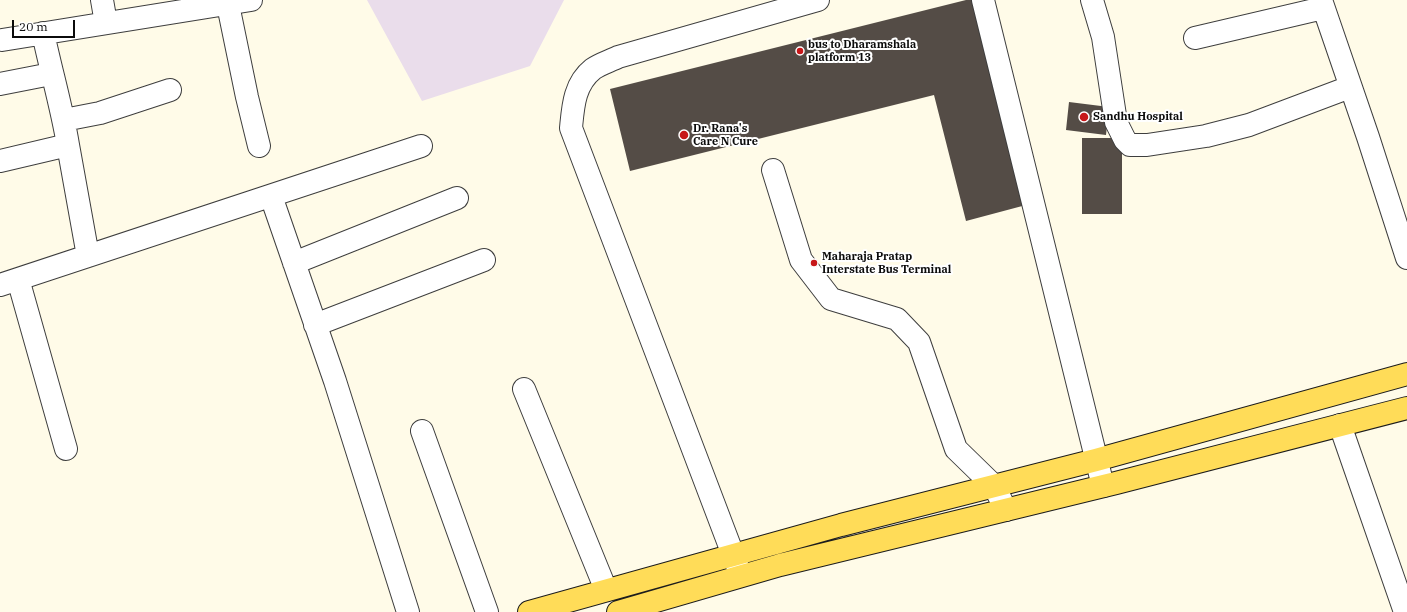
<!DOCTYPE html>
<style>
body{margin:0}
#map{position:relative;width:1407px;height:612px;overflow:hidden;background:#fffbe8;font-family:"IBM Plex Serif",serif}
canvas{display:block}
.scale{position:absolute;left:12px;top:20px;width:63px;height:18px;box-sizing:border-box;border:2px solid #0b0b0b;border-top:0;padding-left:5px;font-size:12px;line-height:14px;white-space:nowrap;color:#0b0b0b;-webkit-text-stroke:3px #fff;paint-order:stroke}
</style>
<div id="map">
<canvas width="1407" height="612"></canvas>
<div class="scale">20 m</div>
</div>
<script>
const ctx = document.querySelector('canvas').getContext('2d');
ctx.lineJoin = 'round';
function paint(path, color) {
  ctx.fillStyle = color;
  ctx.fill(path, 'evenodd');
}
function stroke(path, color, width, dash) {
  ctx.strokeStyle = color;
  ctx.lineWidth = width;
  ctx.lineCap = dash ? 'butt' : 'round';
  ctx.setLineDash(dash || []);
  ctx.stroke(path);
}
function drawText(font, color, halo, rows, align = 'center') {
  ctx.font = font + ' "IBM Plex Serif",serif';
  ctx.lineWidth = 4;
  ctx.setLineDash([]);
  ctx.textBaseline = 'middle';
  ctx.strokeStyle = halo;
  ctx.fillStyle = color;
  for (const [text, x, y, turn = 0] of rows) {
    ctx.save();
    ctx.translate(x, y);
    ctx.rotate((+turn || 0) * Math.PI / 180);
    ctx.textAlign = isNaN(turn) ? turn : align;
    if (halo) ctx.strokeText(text, 0, 0);
    ctx.fillText(text, 0, 0);
    ctx.restore();
  }
}
paint(new Path2D(`
 M367,0H564L530,66L422,101Z`), '#eaddeb');
paint(new Path2D(`
 M966,0H975L1026,205L966,221L934,95L630,171L610,89Z
 M1069,102L1109,107L1106,135L1066,130Z
 M1082,138H1122V214H1082Z`), '#544c46');
const minor = new Path2D(`
 M102,0L106,23
 M227,0L247,97L259,146
 M983,0L1103,486
 M1092,0L1103,37L1116,122L1125,140L1130,145H1147L1206,136L1249,125L1350,87
 M1321,0L1368,137L1407,258
 M1195,38L1323,8
 M2,40L251,0
 M0,84L51,74
 M64,120L100,113L170,90
 M68,145L88,256
 M0,161L68,145C62,108 51,71 43,33
 M773,170L801,260L831,299L897,319L919,342L956,449L994,486L1006,510
 M271,196L335,381L408,612
 M294,263L457,198
 M18,279L66,449
 M0,285L421,146
 M315,325L484,260
 M524,389L606,590
 M1340,425L1405,612
 M422,431L487,612
 M740,573L571,128C573,107 574,84 593,69C600,64 610,61 618,57L818,0`);
const major = new Path2D(`
 M529,612L841,525L1096,460L1407,374
 M618,612L780,565L1116,483L1407,408`);
stroke(minor, '#3e3e3e', 24);
stroke(major, '#1c1c1c', 24);
stroke(minor, '#fff', 22);
stroke(major, '#ffdc58', 22);
for (const [x, y, r, color] of [
 [800,51,4,"#c71719"],
 [1084,117,5,"#c71719"],
 [684,135,5,"#c71719"],
 [814,263,4,"#c71719"]
]) {
  const dot = new Path2D();
  dot.arc(x, y, r, 0, 2 * Math.PI);
  ctx.fillStyle = color;
  ctx.fill(dot);
  stroke(dot, '#fff', 1.5);
}
drawText('bold 11px', '#0b0b0b', '#fff', [
 ["bus to Dharamshala",808,45],
 ["platform 13",808,58],
 ["Sandhu Hospital",1093,117],
 ["Dr. Rana's",693,129],
 ["Care N Cure",693,142],
 ["Maharaja Pratap",822,257],
 ["Interstate Bus Terminal",822,270]
], 'left');
</script>
